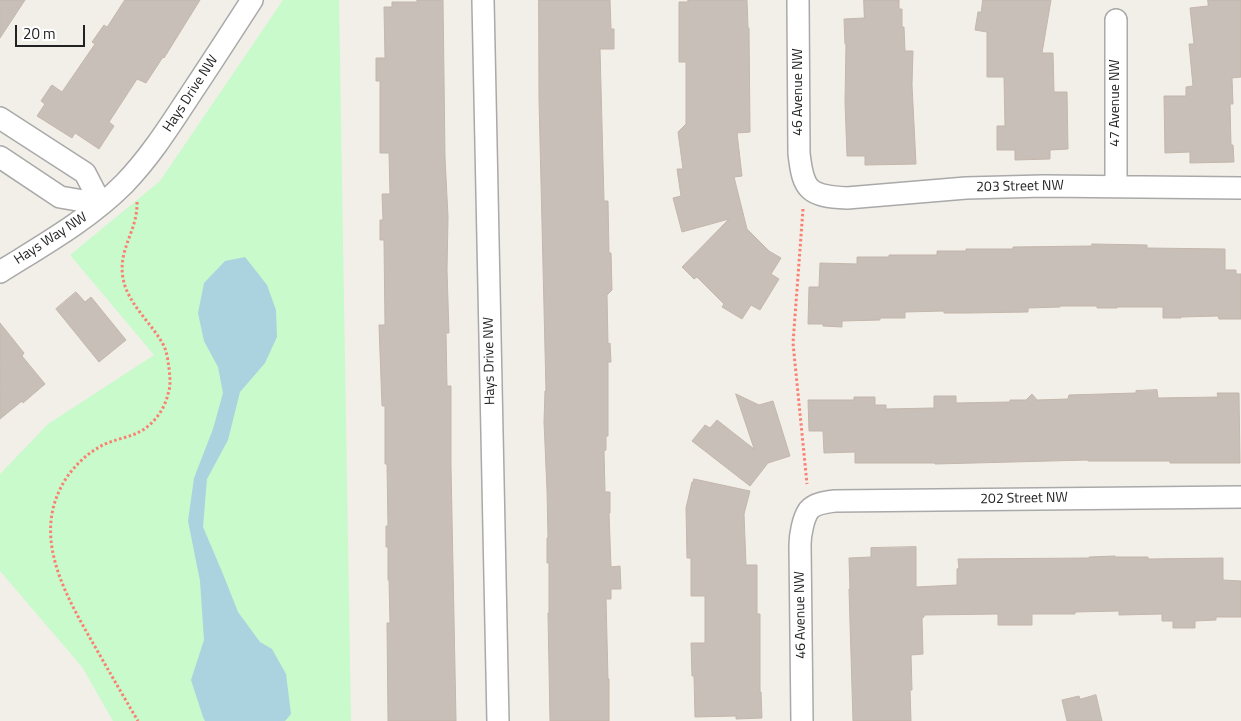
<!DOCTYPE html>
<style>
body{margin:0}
#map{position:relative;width:1241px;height:721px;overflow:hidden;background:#f2efe9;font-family:"Titillium Web",sans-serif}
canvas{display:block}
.scale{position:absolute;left:15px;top:25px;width:70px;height:22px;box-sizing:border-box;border:2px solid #222;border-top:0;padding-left:6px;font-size:15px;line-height:18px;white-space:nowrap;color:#222;-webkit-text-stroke:4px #fff;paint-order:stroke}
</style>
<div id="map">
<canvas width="1241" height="721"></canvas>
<div class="scale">20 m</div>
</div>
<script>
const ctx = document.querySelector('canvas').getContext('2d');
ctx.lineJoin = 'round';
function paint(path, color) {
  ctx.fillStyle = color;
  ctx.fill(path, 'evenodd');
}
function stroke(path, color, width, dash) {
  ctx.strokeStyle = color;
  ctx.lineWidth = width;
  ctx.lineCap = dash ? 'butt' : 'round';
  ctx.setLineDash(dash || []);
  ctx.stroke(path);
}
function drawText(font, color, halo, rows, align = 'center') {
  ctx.font = font + ' "Titillium Web",sans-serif';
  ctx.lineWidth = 4.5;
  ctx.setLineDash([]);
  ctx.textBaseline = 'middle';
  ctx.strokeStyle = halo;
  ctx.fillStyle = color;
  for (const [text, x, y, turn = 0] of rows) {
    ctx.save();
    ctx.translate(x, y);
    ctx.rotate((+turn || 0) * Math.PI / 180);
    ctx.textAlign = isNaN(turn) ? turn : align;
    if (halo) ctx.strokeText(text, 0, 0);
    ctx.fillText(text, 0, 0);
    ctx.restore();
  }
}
paint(new Path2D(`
 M283,0H339L351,721H113L82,667L0,571V474L48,424L154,355L70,255L160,181Z`), '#c8facc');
paint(new Path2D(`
 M245,257L267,285L276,310L277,337L265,363L240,392L228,440L207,479L203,527L223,574L238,612L260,642L272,649L286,674L291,714L285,721H205L203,717L191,680L204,640L200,581L188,521L194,478L213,429L223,393L218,367L204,341L198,313L204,283L225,261Z`), '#aad3df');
const building = new Path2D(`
 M0,0H25L0,38Z
 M125,0H200L164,58L163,57L146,83L137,79L109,122L114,126L99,149L75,133L72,138L37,116L45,104L41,101L51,86L52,85L62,92L95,44L92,42L104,25L107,27Z
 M417,0H443L445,158L448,217L447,270L449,333H446L447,386H451V466L456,721H388L387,623H390L389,580H388V547H386V526H388L387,464H385V406H382L379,325H385L384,240H380V220H383L382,194H390L389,153H380V81H376V58H385L384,7H392V2H417Z
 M539,0H610L611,29H614V49H600L604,201H608L609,253H611L612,290L607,295L608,344L610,343L611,362H608V436H606V450L604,451L605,492H610V513H609L611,567L620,566L621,589H611V599H606L608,679H609V721H550L548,613H549V563H547V538H548L547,490L544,422L545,391H546L539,99Z
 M688,0H747L748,28H749L750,132L737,133L742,176L734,177L747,229L769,251L781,258L771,274L779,279L760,310L751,305L742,319L722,307L724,304L697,277L694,279L682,267L729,219L682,232L673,198L681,196L677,169H683L678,132L686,124V62H679V2H688Z
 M864,0H899V9H902V27H904L905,51H913L912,85L916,164L865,165V156H847L845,102L846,44H845L844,19L864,18Z
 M983,0H1051L1042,53H1053L1054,92H1067L1068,149L1050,150V159L1015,160V150H997V126H1005L1004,77H987V32L975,30L978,12H981Z
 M1208,0H1241V77L1232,78L1233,104H1230L1231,145H1233L1234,162L1190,163V152L1165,153L1164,96H1186V87L1193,86L1189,44H1194L1190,8L1208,6Z
 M1092,244L1147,245V248L1225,249V270H1236V274H1241V319H1219L1218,316L1181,317V318H1163V307H1117V308H1097V306H1060V307L1028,308V312L968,313H944V311L905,312V318H880V320L842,321V327L823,326V324H808L809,287H819L820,263L857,264V257H889V255H937V251H966V249H1013V247L1092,246Z
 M76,292L85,302L91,297L126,340L99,362L56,309Z
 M0,323L24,353L22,356L45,384L23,403L22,401L0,419Z
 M1157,390L1158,398L1218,397L1217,393H1239L1240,463H1170V461H1088V460L935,464V463H855V452L824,453L823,431H809L808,400H854V397H875V405H886V409L934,408V396H956V403L1010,402V400H1026L1032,394L1037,400L1068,399L1069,395L1136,393V391Z
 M736,394L759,405L773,401L790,456L768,463L750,486L692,441L705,425L710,428L717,420L754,449Z
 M694,479L750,491L744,514L746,565H757V614H760V692H761L762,718L736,719V716L695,717L694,676H692L691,643H705V596H691V558H687L686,508L692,482H693Z
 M916,547V587L957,585V569L959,568L958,559L1089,558V557L1115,556V557H1148V559L1223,558V580L1241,581V617H1216V620L1195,621V628H1173V621H1162V614L1119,615V611L1075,612V614H1032V625H998V614L924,615V617L922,618L923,654L911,655L912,690H910L911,721H853L849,589H850L849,558L871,557V548Z
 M1096,695L1102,721H1067L1062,700L1079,696L1080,699Z`);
paint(building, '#c7bfb8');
stroke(building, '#c4b6ab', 1);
const street = new Path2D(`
 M483,0L498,721
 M798,0L799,153C803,191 809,196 847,198L966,188L1043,186L1241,188
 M1116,20V186
 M0,118L85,173L101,204
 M0,157L60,197L101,204
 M0,272C43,245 88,220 124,184C151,156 171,124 192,92C212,62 232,31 252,0
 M802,721L800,545C800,536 803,518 809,510C815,503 827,502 835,501L1241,497`);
stroke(street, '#a9a9a9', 24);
stroke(new Path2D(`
 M137,202C138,233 114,252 125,286C133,309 153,325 164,346C167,353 168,361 169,368C170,377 171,386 168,394C164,411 152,427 135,434C125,438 113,440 103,445C89,452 76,464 67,477C29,534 65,594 94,645C109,671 123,696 138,721
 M803,209L793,343L807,484`), '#fa8072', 3, [2.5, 2.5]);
stroke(street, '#fff', 21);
drawText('14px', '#222', '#fff', [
 ["46 Avenue NW",799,92,-90],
 ["Hays Drive NW",191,94,-57],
 ["47 Avenue NW",1116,103,-90],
 ["203 Street NW",1020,187,-1],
 ["Hays Way NW",51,239,-33],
 ["Hays Drive NW",490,361,-91],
 ["202 Street NW",1024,499,-1],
 ["46 Avenue NW",801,615,-91]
]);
</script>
